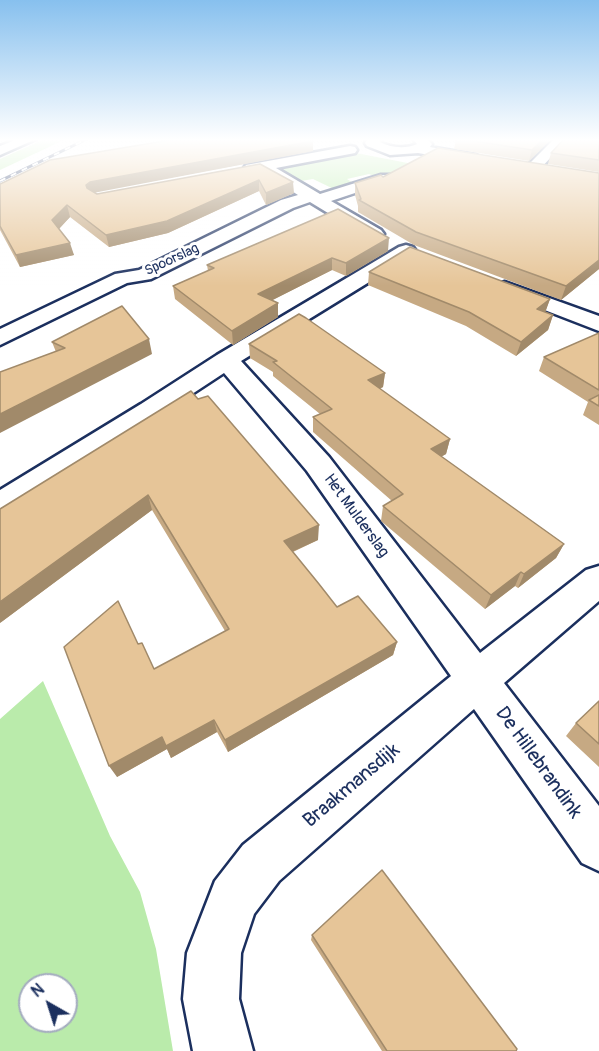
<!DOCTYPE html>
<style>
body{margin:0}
#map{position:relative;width:599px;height:1051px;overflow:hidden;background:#fff;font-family:Pangolin,sans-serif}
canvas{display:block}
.north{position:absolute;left:18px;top:973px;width:60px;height:60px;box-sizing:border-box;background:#fff;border:2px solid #a4acbf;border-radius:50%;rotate:321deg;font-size:16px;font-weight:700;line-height:24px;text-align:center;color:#1b2f5e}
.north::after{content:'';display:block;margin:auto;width:21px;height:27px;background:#1b2f5e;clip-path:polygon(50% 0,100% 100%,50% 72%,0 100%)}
</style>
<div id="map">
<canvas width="599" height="1051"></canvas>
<div class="north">N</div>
</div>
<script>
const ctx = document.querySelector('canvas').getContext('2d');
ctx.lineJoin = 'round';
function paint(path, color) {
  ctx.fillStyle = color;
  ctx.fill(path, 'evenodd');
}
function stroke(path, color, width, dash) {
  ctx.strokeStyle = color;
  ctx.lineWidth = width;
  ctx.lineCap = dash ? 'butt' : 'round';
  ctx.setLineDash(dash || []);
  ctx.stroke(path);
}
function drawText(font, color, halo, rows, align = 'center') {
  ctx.font = font + ' Pangolin,sans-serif';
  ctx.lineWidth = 6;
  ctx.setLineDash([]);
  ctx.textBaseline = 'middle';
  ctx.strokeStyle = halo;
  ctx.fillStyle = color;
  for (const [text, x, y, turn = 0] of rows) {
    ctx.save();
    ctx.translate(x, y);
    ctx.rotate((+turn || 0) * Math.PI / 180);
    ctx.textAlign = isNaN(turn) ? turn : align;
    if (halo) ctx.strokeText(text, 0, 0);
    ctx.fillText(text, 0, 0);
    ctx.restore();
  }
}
paint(new Path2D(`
 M45,139H66L0,170V159Z
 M356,153L418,165L379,178L369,174L347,179L355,184L338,191L313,179L301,181L279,168Z
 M43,681L110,836L140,892L156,949L173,1051H0V719ZM30,985H66V1021H30Z`), '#baebab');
const minor = new Path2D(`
 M554,139H568L539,170H529L527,167L529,164Z
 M350,146L355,147L357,150L355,153L276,168L320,194L381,175H391L394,178L391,181L331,201L381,230L384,234L381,238H369L310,202L293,208L151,279L127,283L0,345V329L115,274L139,270L281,200L298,195L260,171H246L244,168L246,165Z
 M406,245L413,247L416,251L413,255L241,361L329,457L480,653L586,570L599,566V601L504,683L599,806V871L582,863L474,709L279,881L254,914L241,953L239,999L253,1051H193L183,999L187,953L215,881L243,845L451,676L307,471L224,373L11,513L0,517V490L141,404L217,355L399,247Z
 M505,282L599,316V331L498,292L495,288L498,284Z`);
const major = new Path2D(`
 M18,139H36L0,155V146Z
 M368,139H382L380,142C392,148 405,149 417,144L413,139H427L432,144L430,147L476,155L483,159L476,163L418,153L390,155L367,146L365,143Z`);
stroke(minor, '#1b2f5e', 5);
stroke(major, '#1b2f5e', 5);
paint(minor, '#fff');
paint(major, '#fff');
const rail = new Path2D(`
 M0,181L87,139`);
stroke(rail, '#1b2f5e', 3);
stroke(rail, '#fff', 2, [6]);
paint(new Path2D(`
 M456,139H551L529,161L454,149Z
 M599,139V172L548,164L551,153Z
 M313,151L94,192L97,194L260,164L294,193L266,205L259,191L168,233L109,247L70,217L59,229L74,255L20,267L0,230V184Z
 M599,173V269L561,300L414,245L358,212V206L355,195V183L383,177Z
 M388,251L346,276L332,270L272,300L278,317L233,345L175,299L173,286L208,271L207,265Z
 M369,272L550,299L545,312L553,315L548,330L516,356L466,326L368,285Z
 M599,333V425L583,415L588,402L539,371L544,357Z
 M52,342L152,354L56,352Z
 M249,344L385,373L383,387L380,389L450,439L446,454L441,457L564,544L556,558L518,588L515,586L485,609L381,521L383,506L392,501L313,432V417L320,414L273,376V372L250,358Z
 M191,391L318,540L293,552L337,607L397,642L393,655L228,752L217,732L171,758L167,749L117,777L138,644L154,669L225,631L152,510L0,623Z
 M599,701V767L566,736L576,723Z
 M312,935L516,1051H382L311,940Z`), '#c6a983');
paint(new Path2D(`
 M543,139H551L529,161L532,150Z
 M313,141V151L93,193L89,197L86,185L90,182Z
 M259,180V191L168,233L109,247L106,235Z
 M293,182L294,193L266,205V193Z
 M67,205L70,217L56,232L52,220Z
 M389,238L388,251L346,276V263Z
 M70,243L74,255L20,267L16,255Z
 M332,258V270L259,307L258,294Z
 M599,260V269L561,300L566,286Z
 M550,299L545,313L537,309Z
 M278,303V317L233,345L232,331Z
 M553,315L548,330L516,356L521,342Z
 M149,339L152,354L0,433V414Z
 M385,373L383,387L367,394L368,380Z
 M450,439L446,454L427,464L431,449Z
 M148,495L152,510L0,623V602Z
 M319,525L318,540L285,555L284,541Z
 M564,544L556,558L518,588L524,574Z
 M521,572L515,586L485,609L491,595Z
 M397,642L393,655L228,752L225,740Z
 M214,720L217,732L171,758L167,749L117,777L109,766L162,737Z`), '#a18a6a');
const building = new Path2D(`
 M176,139H309L313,141L90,182L86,185L87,188L97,194L260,164L293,182L266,193L259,180L167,221L106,235L67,205L52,220L70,243L16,255L0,226V184L50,160Z
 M461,139H543L532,150Z
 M564,139H599V160L551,153Z
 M438,148L599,173V260L566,286L416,232L359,200L361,199L355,183L381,175L383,177Z
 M338,209L389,238L346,263L332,258L258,294L278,303L232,331L173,286L214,268L207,265Z
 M410,247L550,299L537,309L553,315L521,342L469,312L369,272Z
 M122,306L149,339L0,414V372L65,348L52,342Z
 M299,314L306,318L385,373L368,380L450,439L431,449L564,544L524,574L521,572L491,595L383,506L403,494L313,417L332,409L273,362L277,361L249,344Z
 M599,333V390L544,357Z
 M191,391L198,399L208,396L319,525L284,541L319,584L337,607L358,596L397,642L225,740L214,720L166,746L162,737L109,766L64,647L118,601L138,644L142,643L154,669L229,629L148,495L0,602V509Z
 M599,395V406L589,400Z
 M599,701V744L576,723Z
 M382,870L517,1049L516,1051H387L312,935Z`);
paint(building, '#e6c598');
stroke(building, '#a18a6a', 1.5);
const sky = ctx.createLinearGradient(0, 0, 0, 286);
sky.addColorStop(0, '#87c0ee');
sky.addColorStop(0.49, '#fff');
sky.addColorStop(1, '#ffffff00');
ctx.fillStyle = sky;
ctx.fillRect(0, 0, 599, 286);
drawText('14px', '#1b2f5e', '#fff', [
 ["Spoorslag",172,260,-25]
]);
drawText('16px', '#1b2f5e', '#fff', [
 ["Het Mulderslag",356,516,54]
]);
drawText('20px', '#1b2f5e', '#fff', [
 ["De Hillebrandink",538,763,54],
 ["Braakmansdijk",352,786,-40]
]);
</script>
